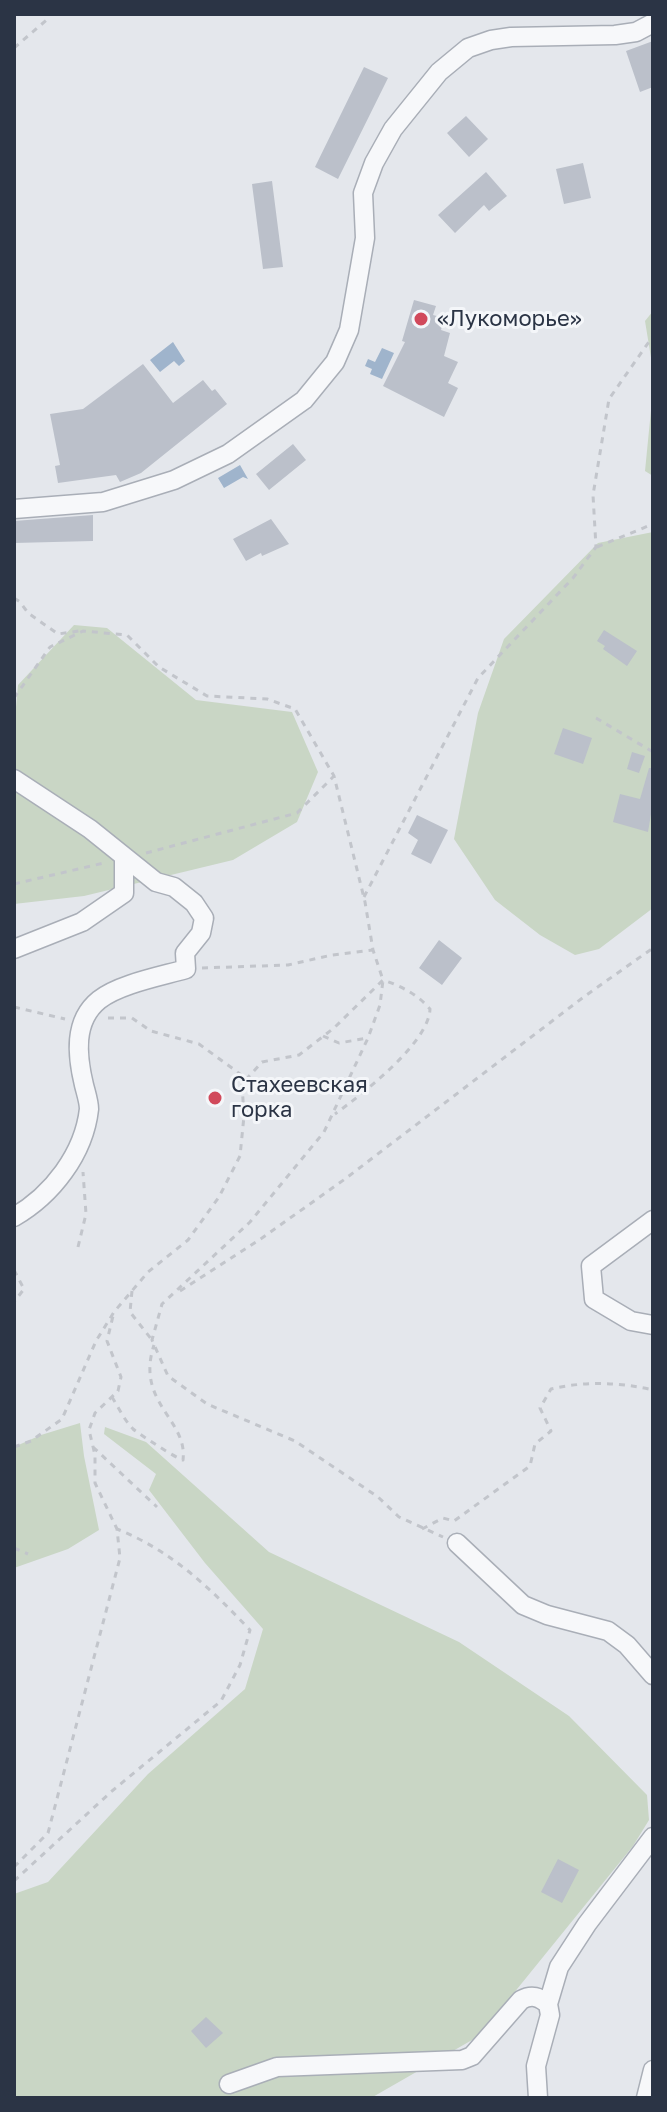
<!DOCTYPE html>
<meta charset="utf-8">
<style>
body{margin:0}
#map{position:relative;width:667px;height:2112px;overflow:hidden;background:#e4e7ec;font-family:"Golos Text",sans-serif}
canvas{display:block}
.frame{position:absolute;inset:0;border:16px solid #2b3445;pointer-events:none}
</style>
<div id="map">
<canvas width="667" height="2112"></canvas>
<div class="frame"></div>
</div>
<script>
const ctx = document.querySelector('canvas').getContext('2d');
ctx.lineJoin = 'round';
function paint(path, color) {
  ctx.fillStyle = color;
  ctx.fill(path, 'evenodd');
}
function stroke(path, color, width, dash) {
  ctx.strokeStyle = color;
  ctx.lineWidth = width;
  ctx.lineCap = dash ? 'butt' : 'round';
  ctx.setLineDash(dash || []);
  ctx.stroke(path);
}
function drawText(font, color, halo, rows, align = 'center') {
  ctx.font = font + ' "Golos Text",sans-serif';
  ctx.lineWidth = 6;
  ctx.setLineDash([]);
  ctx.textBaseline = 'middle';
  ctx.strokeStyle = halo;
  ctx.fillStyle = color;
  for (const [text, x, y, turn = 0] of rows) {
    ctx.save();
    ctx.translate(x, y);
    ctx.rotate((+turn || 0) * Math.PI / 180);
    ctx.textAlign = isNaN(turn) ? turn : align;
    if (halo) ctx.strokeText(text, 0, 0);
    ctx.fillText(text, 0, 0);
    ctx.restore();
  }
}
paint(new Path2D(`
 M653,311V370L645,321Z
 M653,390V476L645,471Z
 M653,532V908L599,949L575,955L540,935L495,900L454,839L478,713L504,639L598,543Z
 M74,625L107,628L196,700L292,712L318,772L297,822L233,860L84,896L14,904V729L18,685Z
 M80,1423L84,1456L99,1530L68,1549L14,1568V1447L41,1435Z
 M105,1427L146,1442L269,1552L459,1642L569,1716L647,1795L649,1820L633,1846L479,2036L371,2098H14V1894L48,1882L148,1774L245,1689L263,1629L205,1563L149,1490L156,1474L104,1434Z`), '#c9d6c5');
paint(new Path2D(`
 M173,342L185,361L179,366L174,361L160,372L150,360Z
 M382,348L394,353L382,379L370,374L372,369L365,366L368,359L375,362Z
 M240,465L248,479L243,477L224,488L218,478Z`), '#9fb4cc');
paint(new Path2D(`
 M653,41V87L640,92L626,51Z
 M364,67L388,78L338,179L315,167Z
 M466,116L488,139L469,157L447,133Z
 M583,163L591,198L564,204L556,169Z
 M486,172L507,196L489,211L484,205L455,233L438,215Z
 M272,181L283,267L263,269L252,184Z
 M414,300L436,306L433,315L444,318L441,330L450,333L444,356L458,362L448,383L458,388L444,417L383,386L405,342L402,341Z
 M143,364L173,403L203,380L212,391L215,389L227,404L141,473L120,482L116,475L58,483L55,466L60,465L50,414L83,409Z
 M293,444L306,460L269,490L256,474Z
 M93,515V541L14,543V521Z
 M271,519L289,544L262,556L261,553L246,561L233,539Z
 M604,630L637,651L627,666L603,649L605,646L597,641Z
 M563,728L592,738L583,764L554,754Z
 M632,752L645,756L639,773L627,769Z
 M649,768H653V802L648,832L613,822L620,794L640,799Z
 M417,815L448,830L431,864L411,854L418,840L408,833Z
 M439,940L462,958L442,985L419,968Z
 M558,1859L579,1870L562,1903L541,1892Z
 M206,2017L223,2033L206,2048L191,2031Z`), '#bbc0ca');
const minor = new Path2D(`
 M14,509L103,502L174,480L228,454L304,400L335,362L349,330L365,238L363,193L374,163L393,129L439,72L468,48L491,40L511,37L615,35L636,32L653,23
 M14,779L90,829L156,882L174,887L194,903L204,918L201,933L185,953L186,969C162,976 119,984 99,1000C73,1021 77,1056 84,1085C86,1093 89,1102 89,1109C84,1154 52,1195 14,1217
 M14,949L82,922L124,893V858
 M653,1220L591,1266L594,1299L631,1321L653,1325
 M457,1543L523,1605L547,1615L608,1631L627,1645L653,1675
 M548,2004L559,1967L587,1924L653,1837
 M229,2084L277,2067L462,2060L472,2056L521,2000C532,1994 539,1997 548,2004L550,2015L536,2066L538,2098
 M646,2098L653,2070`);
stroke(minor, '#a9aeb7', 21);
stroke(new Path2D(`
 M14,48L50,17
 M597,547L653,524
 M14,598L20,602L28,613L58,634L79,631
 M14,698L50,647L83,631L127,635L159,667L207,696L267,699L295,709L334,776L365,902L373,950L383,980L380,1005L368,1038L324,1132L250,1222L162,1304L152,1340L168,1376L207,1404L295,1441L378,1497L399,1517L443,1537
 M596,718L653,752
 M146,853L297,813L334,776
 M14,884L104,863
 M364,897L478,678L573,578L596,547L593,495L609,399L653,336
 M202,968L288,965L332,955L373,950
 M14,1007L65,1019
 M108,1018H132L151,1031L199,1044L247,1079
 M323,1036L339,1043L368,1038
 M78,1247L86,1214L83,1172
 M14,1270L24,1289L14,1302
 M132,1291L130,1312L152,1340
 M180,1291L262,1238L345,1179L585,996L653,948
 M112,1397C118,1407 125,1421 133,1429C139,1434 177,1459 183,1460C188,1419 135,1403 154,1345
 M14,1447L31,1441L62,1419L96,1341L114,1312L148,1272L188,1240L219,1197L240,1156L244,1116L242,1084L262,1062L299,1055L334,1028L383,980C401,986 417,994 430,1009C429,1043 361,1095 335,1114
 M93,1447L157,1507
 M422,1529L443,1518L454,1521L530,1466L535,1444L551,1431L540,1408L551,1389C586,1381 618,1382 653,1390
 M14,1548L28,1554
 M14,1867L48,1833L120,1558L117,1529L95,1483V1455L89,1430L95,1413L118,1391L121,1377L107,1341L113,1316
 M14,1881L112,1791L221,1701L240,1665L250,1630C210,1588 172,1551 117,1529`), '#c2c5cb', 3, [6, 6]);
stroke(minor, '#f7f8fa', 18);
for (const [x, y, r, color] of [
 [421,319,8,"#d1495b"],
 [215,1098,8,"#d1495b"]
]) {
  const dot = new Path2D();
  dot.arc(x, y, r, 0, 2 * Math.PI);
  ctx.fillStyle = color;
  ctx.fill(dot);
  stroke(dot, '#f4f6f9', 3);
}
drawText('22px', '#2b3445', '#f4f6f9', [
 ["«Лукоморье»",437,319],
 ["Стахеевская",231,1085],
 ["горка",231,1110]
], 'left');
</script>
